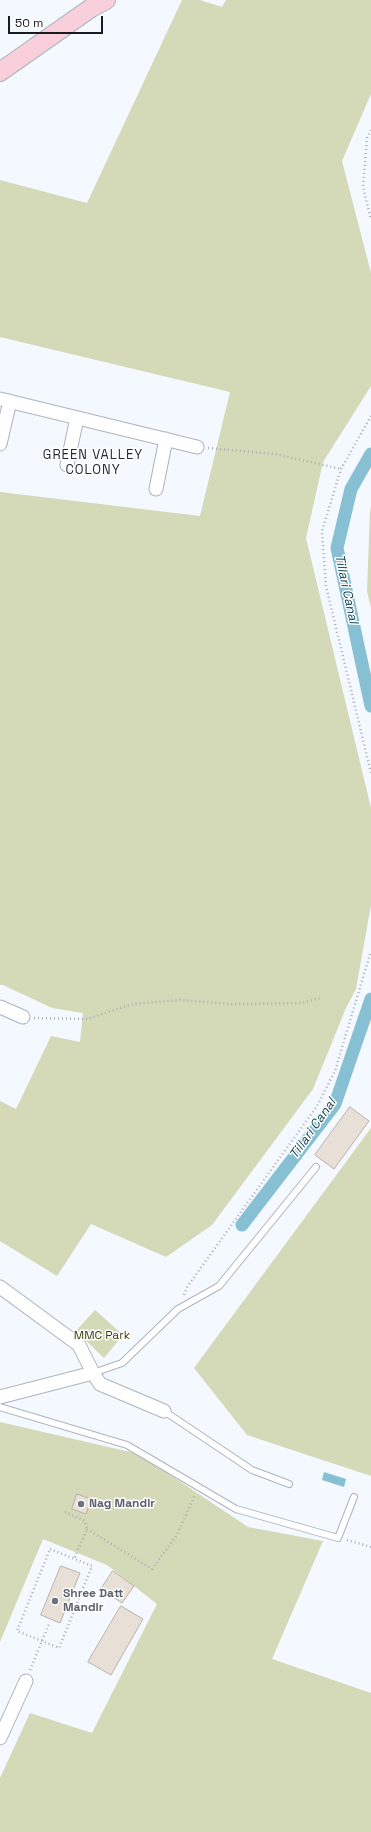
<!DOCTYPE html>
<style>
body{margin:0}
#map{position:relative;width:371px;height:1832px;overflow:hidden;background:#f4f8ff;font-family:"Space Grotesk",sans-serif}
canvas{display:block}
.scale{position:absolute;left:8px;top:16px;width:95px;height:18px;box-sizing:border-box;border:2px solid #191c1f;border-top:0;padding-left:5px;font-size:12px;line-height:14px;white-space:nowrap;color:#191c1f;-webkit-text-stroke:3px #fff;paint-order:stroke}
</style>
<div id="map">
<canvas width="371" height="1832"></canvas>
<div class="scale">50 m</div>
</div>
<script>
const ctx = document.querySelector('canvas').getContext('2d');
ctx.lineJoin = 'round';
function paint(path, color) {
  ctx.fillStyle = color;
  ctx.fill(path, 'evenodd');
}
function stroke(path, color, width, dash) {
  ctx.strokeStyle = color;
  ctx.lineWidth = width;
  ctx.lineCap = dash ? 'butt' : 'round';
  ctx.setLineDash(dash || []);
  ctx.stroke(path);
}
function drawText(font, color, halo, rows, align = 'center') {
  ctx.font = font + ' "Space Grotesk",sans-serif';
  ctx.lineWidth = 3;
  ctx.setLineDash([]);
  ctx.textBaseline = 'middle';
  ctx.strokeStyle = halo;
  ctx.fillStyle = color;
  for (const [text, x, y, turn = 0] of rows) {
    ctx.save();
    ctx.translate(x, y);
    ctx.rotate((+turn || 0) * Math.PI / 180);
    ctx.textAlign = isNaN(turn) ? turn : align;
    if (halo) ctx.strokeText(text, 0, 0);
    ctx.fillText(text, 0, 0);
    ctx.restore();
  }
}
paint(new Path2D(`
 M182,0H200L222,7L226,0H371V94L342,161L371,273V386L323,462L306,538L371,808V905L356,989L346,1008L313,1089L212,1225L166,1257L91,1224L57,1276L0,1241V1101L16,1109L51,1036L80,1042L83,1013L52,1008L3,985H0V492L200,516L230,392L0,337V180L87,203Z
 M371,507V608L367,591L370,511Z
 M371,1128V1476L247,1435L194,1368Z
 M95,1310L123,1335L104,1358L76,1331Z
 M0,1422L139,1454L248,1527L323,1541L272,1659L371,1693V1832H0V1778L30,1713L92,1733L157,1604L107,1565L43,1539L0,1642Z`), '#d4d9b7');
paint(new Path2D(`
 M324,1472L346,1479L344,1487L322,1480Z`), '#87bfd3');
stroke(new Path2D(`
 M371,454L351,489L337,548L371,706
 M242,1225L335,1104L371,999`), '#87bfd3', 13);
const building = new Path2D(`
 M350,1107L369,1121L334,1169L315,1155Z
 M77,1494L91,1499L86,1514L72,1509Z
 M61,1566L80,1573L60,1623L41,1615Z
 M113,1571L134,1586L122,1603L101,1589Z
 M121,1606L143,1619L111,1675L88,1662Z`);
paint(building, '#e8dfd6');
stroke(building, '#bab1a9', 1);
const lane = new Path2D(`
 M93,1373L122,1363L178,1309L219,1286L316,1167
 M0,1407L127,1445L236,1509L338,1538L354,1497
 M164,1411L252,1470L289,1484`);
const street = new Path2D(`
 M0,399L197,447
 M0,444L10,401
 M67,465L77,418
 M156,489L166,439
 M0,1007L23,1017
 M0,1287L79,1345L93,1373L100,1384L164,1411
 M0,1397L93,1373
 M0,1738L26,1681`);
const secondary = new Path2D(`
 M0,72L91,8L106,0`);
stroke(lane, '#adb3bd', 8);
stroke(street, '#adb3bd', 15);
stroke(secondary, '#adb3bd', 20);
stroke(new Path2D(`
 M371,130L367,138L363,187L371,220
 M371,416L341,469L322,531L326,586L371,773
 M208,448L275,454L341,469
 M34,1018L87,1019L133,1004L180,1000L229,1004L302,1003L320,998
 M184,1295L187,1287L317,1106L335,1071L371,951
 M65,1512L85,1521L87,1529L74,1559
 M87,1529L152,1569L177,1535L195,1495
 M347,1540L371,1547
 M50,1549L92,1566L59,1648L17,1631Z
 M30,1670L49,1624`), '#aaaeb3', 2.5, [1, 3]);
stroke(lane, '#fff', 6);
stroke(street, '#fff', 13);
stroke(secondary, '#f9cfdc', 18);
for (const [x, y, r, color] of [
 [81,1504,4,"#6b7280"],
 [55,1601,4,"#6b7280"]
]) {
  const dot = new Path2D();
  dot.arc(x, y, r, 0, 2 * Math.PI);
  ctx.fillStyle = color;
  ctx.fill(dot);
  stroke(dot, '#fff', 1.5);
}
drawText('12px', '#3b3f05', '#fff', [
 ["MMC Park",102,1336]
]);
drawText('bold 12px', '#5b616d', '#fff', [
 ["Nag Mandir",89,1504],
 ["Shree Datt",63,1594],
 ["Mandir",63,1608]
], 'left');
ctx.letterSpacing = '1px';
drawText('13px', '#242931', '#fff', [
 ["GREEN VALLEY",93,455],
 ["COLONY",93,470]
]);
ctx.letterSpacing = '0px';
drawText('italic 13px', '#154554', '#fff', [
 ["Tillari Canal",346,589,78],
 ["Tillari Canal",313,1129,-55]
]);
</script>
